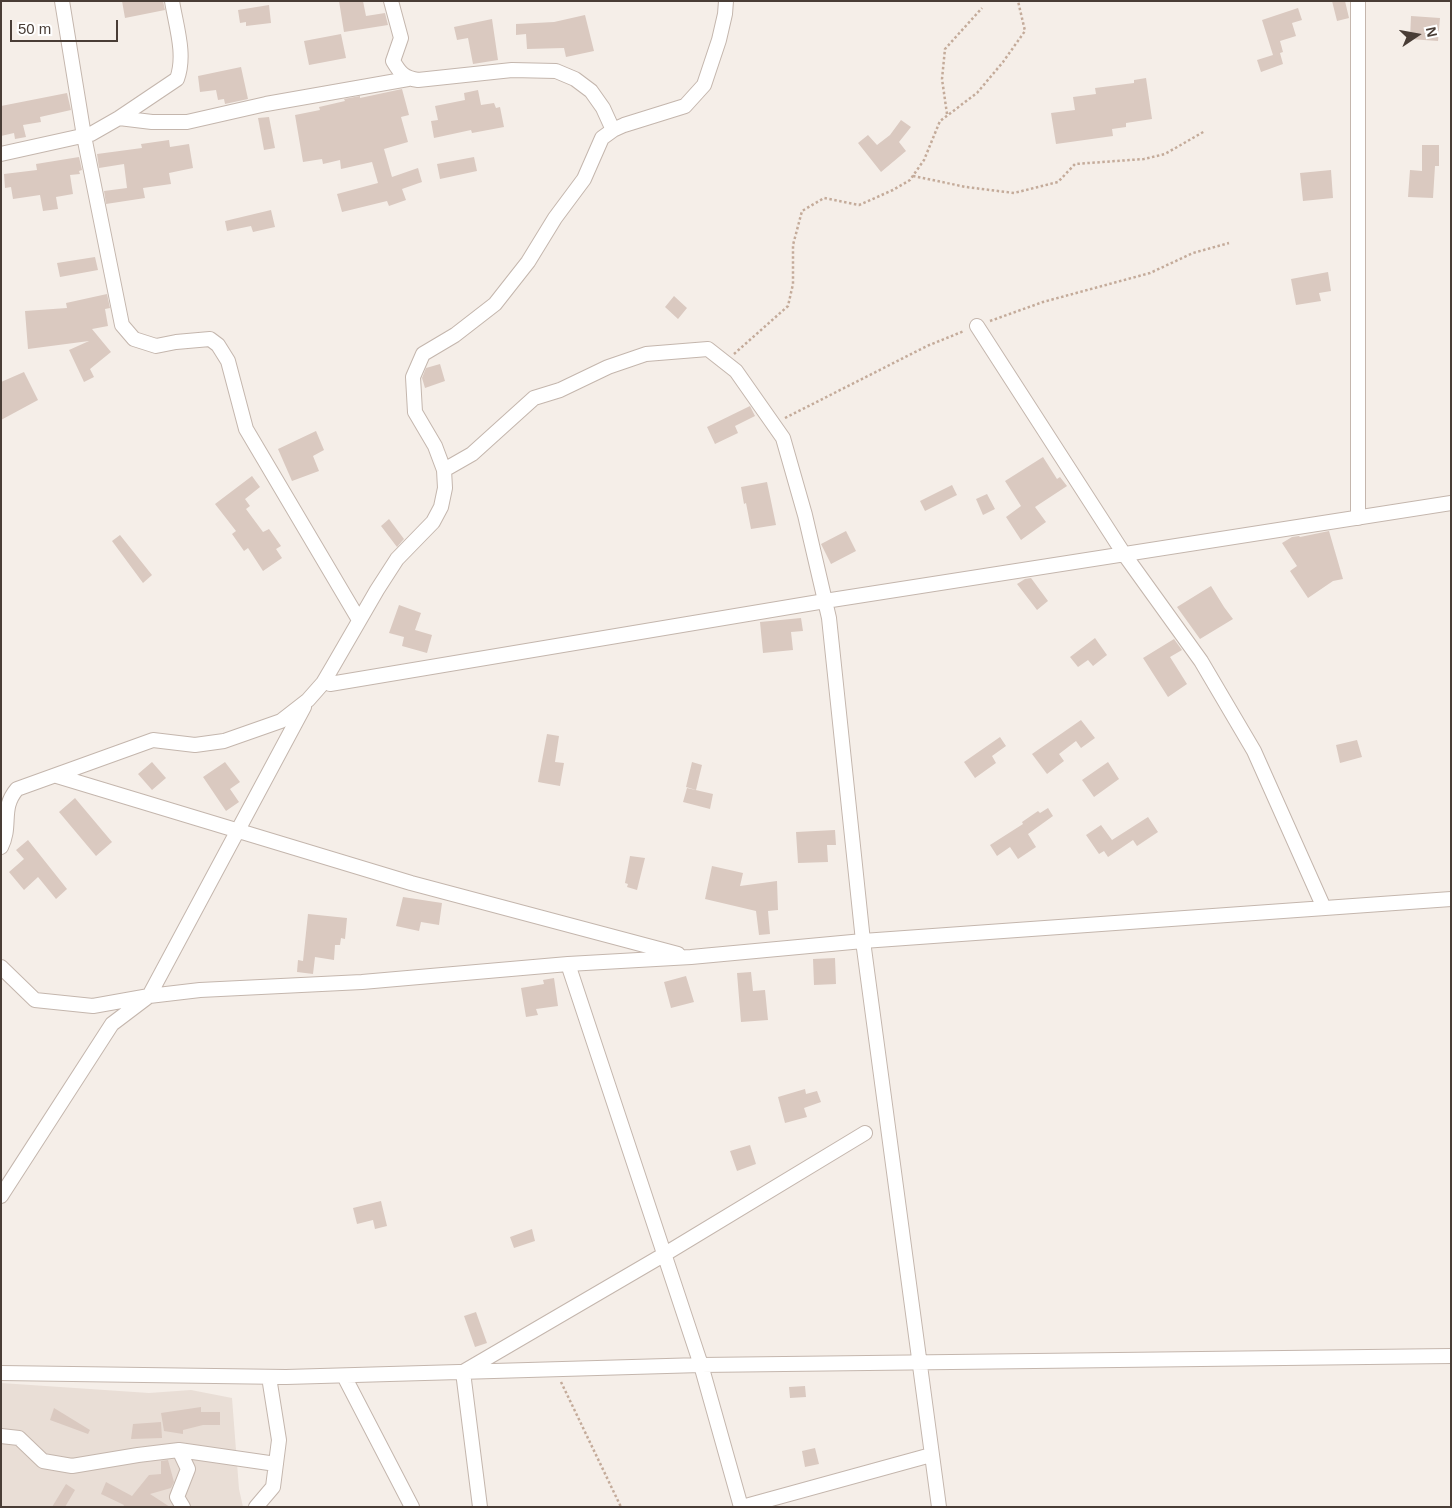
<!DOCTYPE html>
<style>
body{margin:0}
#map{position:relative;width:1452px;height:1508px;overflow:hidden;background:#f5eee8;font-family:Arial,sans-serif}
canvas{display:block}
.frame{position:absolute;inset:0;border:2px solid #493d36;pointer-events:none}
.north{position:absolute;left:1392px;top:10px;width:50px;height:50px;-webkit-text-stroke:4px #fff;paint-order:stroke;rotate:78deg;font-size:14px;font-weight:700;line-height:20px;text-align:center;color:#493d36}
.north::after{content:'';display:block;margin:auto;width:18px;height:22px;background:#493d36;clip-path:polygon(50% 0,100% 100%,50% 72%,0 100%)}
.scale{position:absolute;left:10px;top:20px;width:108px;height:22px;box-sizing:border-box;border:2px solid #493d36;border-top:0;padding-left:6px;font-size:15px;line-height:18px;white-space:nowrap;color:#493d36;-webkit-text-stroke:4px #fff;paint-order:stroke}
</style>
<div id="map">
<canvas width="1452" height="1508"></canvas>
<div class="frame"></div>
<div class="north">N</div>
<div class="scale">50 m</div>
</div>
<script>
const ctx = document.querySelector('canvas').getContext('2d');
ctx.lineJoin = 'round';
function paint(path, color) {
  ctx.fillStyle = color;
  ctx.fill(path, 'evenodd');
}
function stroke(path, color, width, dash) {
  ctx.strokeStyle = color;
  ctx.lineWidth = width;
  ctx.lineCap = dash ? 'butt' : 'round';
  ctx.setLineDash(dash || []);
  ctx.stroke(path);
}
paint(new Path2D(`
 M1,1383L149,1393L191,1390L232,1398L239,1489L243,1507H1Z`), '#e9ded6');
paint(new Path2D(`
 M122,1H163L165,10L125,18Z
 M339,1H363L366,16L385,13L388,25L344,32Z
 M1332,1H1345L1349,18L1337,21Z
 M269,5L271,23L246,26V22L240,23L238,10Z
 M1298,8L1302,20L1292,23L1296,36L1280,41L1283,52L1280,53L1283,64L1261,72L1257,60L1273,55L1262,20Z
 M585,15L594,51L566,57L564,48L527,49L526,34L516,35V24L554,22Z
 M1411,16L1440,18L1438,41L1410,39Z
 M492,19L498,60L473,64L468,38L457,40L454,27Z
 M341,34L346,58L309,65L304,41Z
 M241,67L248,99L225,104L224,99L218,100L216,90L200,92L198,76Z
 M1146,78L1152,119L1126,123V127L1112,129L1113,136L1056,144L1051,113L1075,110L1073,97L1096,94L1095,88L1134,83V80Z
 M402,89L409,115L401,117L408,142L384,149L392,177L418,168L422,182L402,189L406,200L389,206L387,201L342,212L337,194L378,183L372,162L341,169L340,160L323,164L322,159L303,162L295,115L320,110L319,107L345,101L344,99L360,96V98Z
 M478,90L481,105L494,103L496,108L500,107L504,127L472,133L471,130L434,138L431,121L438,120L435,106L465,100L464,93Z
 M67,93L71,110L40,117L41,122L23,125L26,137L15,139L14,133L1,136V106Z
 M269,117L275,148L264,150L258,118Z
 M901,120L911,127L899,142L906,151L881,172L858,143L868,135L877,145L890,135Z
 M169,140L170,147L189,144L193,168L169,173L171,184L143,188L145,198L106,204L104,191L127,188L124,164L99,168L97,154L142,148L141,144Z
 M1422,145H1439V166H1435L1433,198L1408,197L1410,170L1422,171Z
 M79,157L82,170L79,171L80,174L70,175L73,194L56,197L58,209L43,211L40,195L13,199L11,187L5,188L4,174L37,170L36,164Z
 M474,157L477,171L440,179L437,164Z
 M1331,170L1333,198L1303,201L1300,173Z
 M271,210L275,227L253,232L251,226L227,231L225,221Z
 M95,257L98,270L60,277L57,263Z
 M1328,272L1331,291L1319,293L1321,301L1296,305L1291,279Z
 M107,294L110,308L105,309L108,326L92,329L111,352L90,369L94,377L84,382L69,350L89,341L28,349L25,311L67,308L66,303Z
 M674,296L687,308L678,319L665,307Z
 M440,364L445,381L425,388L422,378L426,368Z
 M24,372L38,400L1,420V382Z
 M750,406L755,416L735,426L738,433L715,444L707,427Z
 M316,431L324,450L313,456L319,471L292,481L278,449Z
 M1043,457L1057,479L1060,477L1067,486L1035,507L1046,522L1021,540L1006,517L1021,506L1005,481Z
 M252,476L260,487L245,499L250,506L246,509L263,532L269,529L281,546L276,549L282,558L263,571L248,548L244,551L232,534L236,531L215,504Z
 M767,482L776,525L751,529L746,503L744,504L741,487Z
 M952,485L957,495L925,511L920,501Z
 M987,494L995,509L983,515L976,499Z
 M389,519L404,539L397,547L381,526Z
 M846,531L856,551L831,564L821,544Z
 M1329,531L1343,579L1333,581L1308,598L1290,571L1297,566L1282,543L1292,537L1299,536L1300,537Z
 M120,535L152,575L143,583L112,541Z
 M1031,578L1048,601L1037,610L1017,584L1025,579Z
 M1211,586L1224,607L1233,619L1200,639L1177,607Z
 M399,605L421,613L415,630L432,635L427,653L402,646L404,637L389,633Z
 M801,618L803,631L791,632L793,650L763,653L760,622Z
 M1095,638L1107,655L1093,666L1088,660L1078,667L1070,657Z
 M1174,639L1182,650L1170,657L1187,684L1168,697L1143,658Z
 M1081,720L1095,738L1081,748L1076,741L1059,754L1064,761L1047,774L1032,754Z
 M547,734L559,736L555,762L564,763L560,786L538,782Z
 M1000,737L1006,746L992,756L996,763L975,778L964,762Z
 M1357,740L1362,757L1340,763L1336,745Z
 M152,762L166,778L152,790L138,774Z
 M225,762L240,782L230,789L239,802L226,811L203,777Z
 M692,762L702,765L696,790L686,787Z
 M1108,762L1119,779L1094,797L1082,780Z
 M687,788L713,794L710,809L683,802Z
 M75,798L112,842L96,856L59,812Z
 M1048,808L1053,816L1028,834L1036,847L1018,859L1010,847L997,856L990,845L1023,824L1022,822L1038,811L1040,813Z
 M1148,817L1158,832L1137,846L1133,840L1108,857L1104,851L1099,854L1086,835L1101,825L1112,840Z
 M835,830L836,845H827L828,862L798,863L796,832Z
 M28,840L67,889L56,899L38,877L24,890L9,872L24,859L16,850Z
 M630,856L645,858L637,890L627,887L628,884L625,883Z
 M712,866L743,873L740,886L777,881L778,910L768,911L770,934L759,935L756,911L705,899Z
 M403,897L442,903L439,925L421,922L419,931L396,926Z
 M308,914L347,918L345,939L341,938L340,945H335L334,960L315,957L313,974L297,972L298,960L303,961Z
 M835,958L836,984L814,985L813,959Z
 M751,972L753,991L765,990L768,1020L741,1022L737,973Z
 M686,976L694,1002L671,1008L664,982Z
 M554,978L558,1006L536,1009L538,1015L526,1017L521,988L544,984L543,980Z
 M805,1089L806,1094L817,1091L821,1102L804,1108L807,1117L785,1123L778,1097Z
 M750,1145L756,1164L737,1171L730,1151Z
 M381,1201L387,1226L375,1229L373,1220L357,1224L353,1208Z
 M532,1229L535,1241L514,1248L510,1237Z
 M476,1312L487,1343L475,1347L464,1316Z
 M805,1386L806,1397L790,1398L789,1387Z
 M201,1407V1412H220V1425H203L183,1430V1434L164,1431L161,1413Z
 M54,1408L90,1430L88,1434L50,1420Z
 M161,1422L162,1438L131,1439L133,1424Z
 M815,1448L819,1464L805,1467L802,1451Z
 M168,1460L174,1482L171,1488L150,1494L170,1507H123L124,1505L101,1494L106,1482L132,1496L149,1475L161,1474V1461Z
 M66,1484L75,1490L65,1507H52Z`), '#dac9c0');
const minor = new Path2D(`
 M62,1L84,136L122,325L134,339L156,346L176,342L210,339L218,345L228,361L246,429L359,620
 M391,1L401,38L393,61C400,73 404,78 418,80L512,70L556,71L575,79L591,91L603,108L613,130
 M1358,1V518
 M119,118L152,122H187L266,104L408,79
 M1,154L91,134L119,118L177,79C186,55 176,26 172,1
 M977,326L1124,554L1201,661L1254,751L1324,908
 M444,470L472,454L534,398L560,390L608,367L646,354L708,349L736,371L783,438L805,515L829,618L863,941L939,1507
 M330,684L825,601L1451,503
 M57,776L411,883L678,954
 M1,847C12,825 0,809 17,789L153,740L195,745L224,741L281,721L308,700L323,683L333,666L377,590L397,559L433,522L441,507L445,488L444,470L435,446L415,412L413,377L423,354L455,335L495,304L528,262L555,218L584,179L602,138L613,130L624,125L685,106L704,85L719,40L725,14L726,1
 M568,964L701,1365L741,1507
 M1,967L35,1000L93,1006L149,996L200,990L362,982L568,964L691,957L863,941L1451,899
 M1,1196L112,1024L149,996L304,707
 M1,1373L286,1377L701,1365L1451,1356
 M344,1376L412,1507
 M1,1436L19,1438L43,1461L72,1466L138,1455L179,1450L276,1464
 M179,1450L188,1469L177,1497L183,1507
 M256,1507L273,1487L279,1440L269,1377
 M480,1507L463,1372L665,1254L865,1133
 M742,1507L931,1455`);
stroke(minor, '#c4b6ad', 16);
stroke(new Path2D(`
 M947,114L942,79L945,49L982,8
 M913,176L966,187L1014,193L1058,182L1075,164L1144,159L1165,154L1205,131
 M990,321L1043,302L1150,273L1193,253L1229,243
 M734,354L788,306L793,284V245L802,211L824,198L859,205L893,190L910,180L924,160L940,121L977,93L1003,62L1025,31L1018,1
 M785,418L927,346L964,331
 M561,1382L621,1507`), '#c4ab9a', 2.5, [2.5, 2.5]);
stroke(minor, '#fff', 14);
</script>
